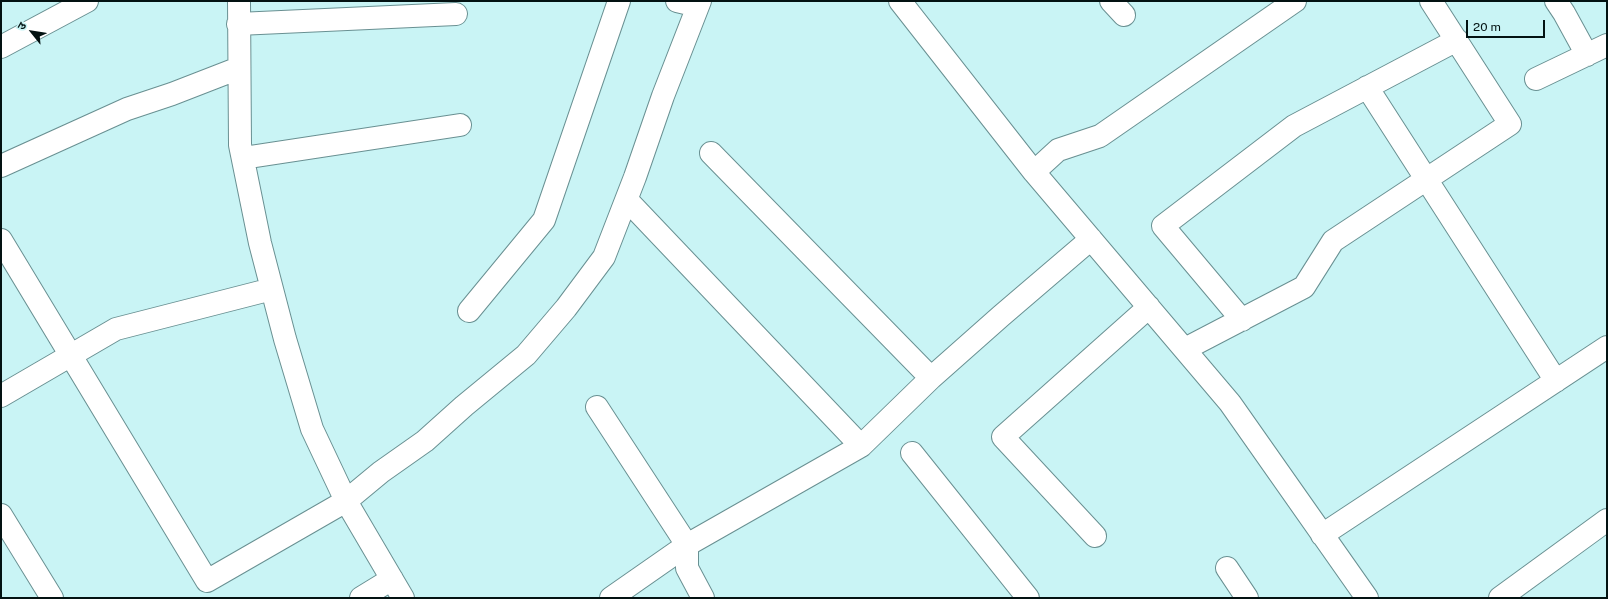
<!DOCTYPE html>
<meta charset="utf-8">
<style>
body{margin:0}
#map{position:relative;width:1608px;height:599px;overflow:hidden;background:#c9f4f5;font-family:"Public Sans","Noto Sans Devanagari",sans-serif}
canvas{display:block}
.frame{position:absolute;inset:0;border:2px solid #031212;pointer-events:none}
.north{position:absolute;left:12px;top:12px;width:40px;height:40px;-webkit-text-stroke:3px #c9f4f5;paint-order:stroke;rotate:300deg;font-size:11px;font-weight:700;line-height:16px;text-align:center;color:#031212}
.north::after{content:'';display:block;margin:auto;width:14px;height:18px;background:#031212;clip-path:polygon(50% 0,100% 100%,50% 72%,0 100%)}
.scale{position:absolute;left:1466px;top:20px;width:79px;height:18px;box-sizing:border-box;border:2px solid #031212;border-top:0;padding-left:5px;font-size:12px;line-height:14px;white-space:nowrap;color:#031212;-webkit-text-stroke:3px #c9f4f5;paint-order:stroke}
</style>
<div id="map">
<canvas width="1608" height="599"></canvas>
<div class="frame"></div>
<div class="north">उ</div>
<div class="scale">20 m</div>
</div>
<script>
const ctx = document.querySelector('canvas').getContext('2d');
ctx.lineJoin = 'round';
function stroke(path, color, width, dash) {
  ctx.strokeStyle = color;
  ctx.lineWidth = width;
  ctx.lineCap = dash ? 'butt' : 'round';
  ctx.setLineDash(dash || []);
  ctx.stroke(path);
}
const minor = new Path2D(`
 M239,1L240,145L260,243L285,339L312,429L346,501L403,598
 M677,1L698,6
 M900,1L1034,172L1230,403L1367,598
 M1111,1L1124,15
 M1556,1L1564,13L1587,55
 M238,24L456,14
 M1,47L87,1
 M1536,79L1607,45
 M1367,87L1556,381
 M711,153L931,378L861,446
 M243,158L460,125
 M1,166L127,109L172,94L239,68
 M1034,172L1058,150L1100,136L1295,1
 M627,200L861,446L687,545V568L703,598
 M1,240L207,581L346,501L381,472L425,441L464,406L526,355L566,308L604,257L635,177L663,96L700,1
 M469,311L544,220L619,1
 M1242,320L1163,226L1294,126L1457,40
 M1185,349L1304,287L1333,241L1510,124L1431,1
 M931,378L1001,316L1091,239
 M1,396L116,329L272,289
 M597,407L687,545L611,598
 M912,453L1028,598
 M1,515L52,598
 M1322,535L1607,347
 M1095,536L1003,437L1149,307
 M1227,568L1247,598
 M361,598L392,579
 M1500,598L1607,520`);
stroke(minor, '#699092', 24);
stroke(minor, '#fff', 22);
</script>
